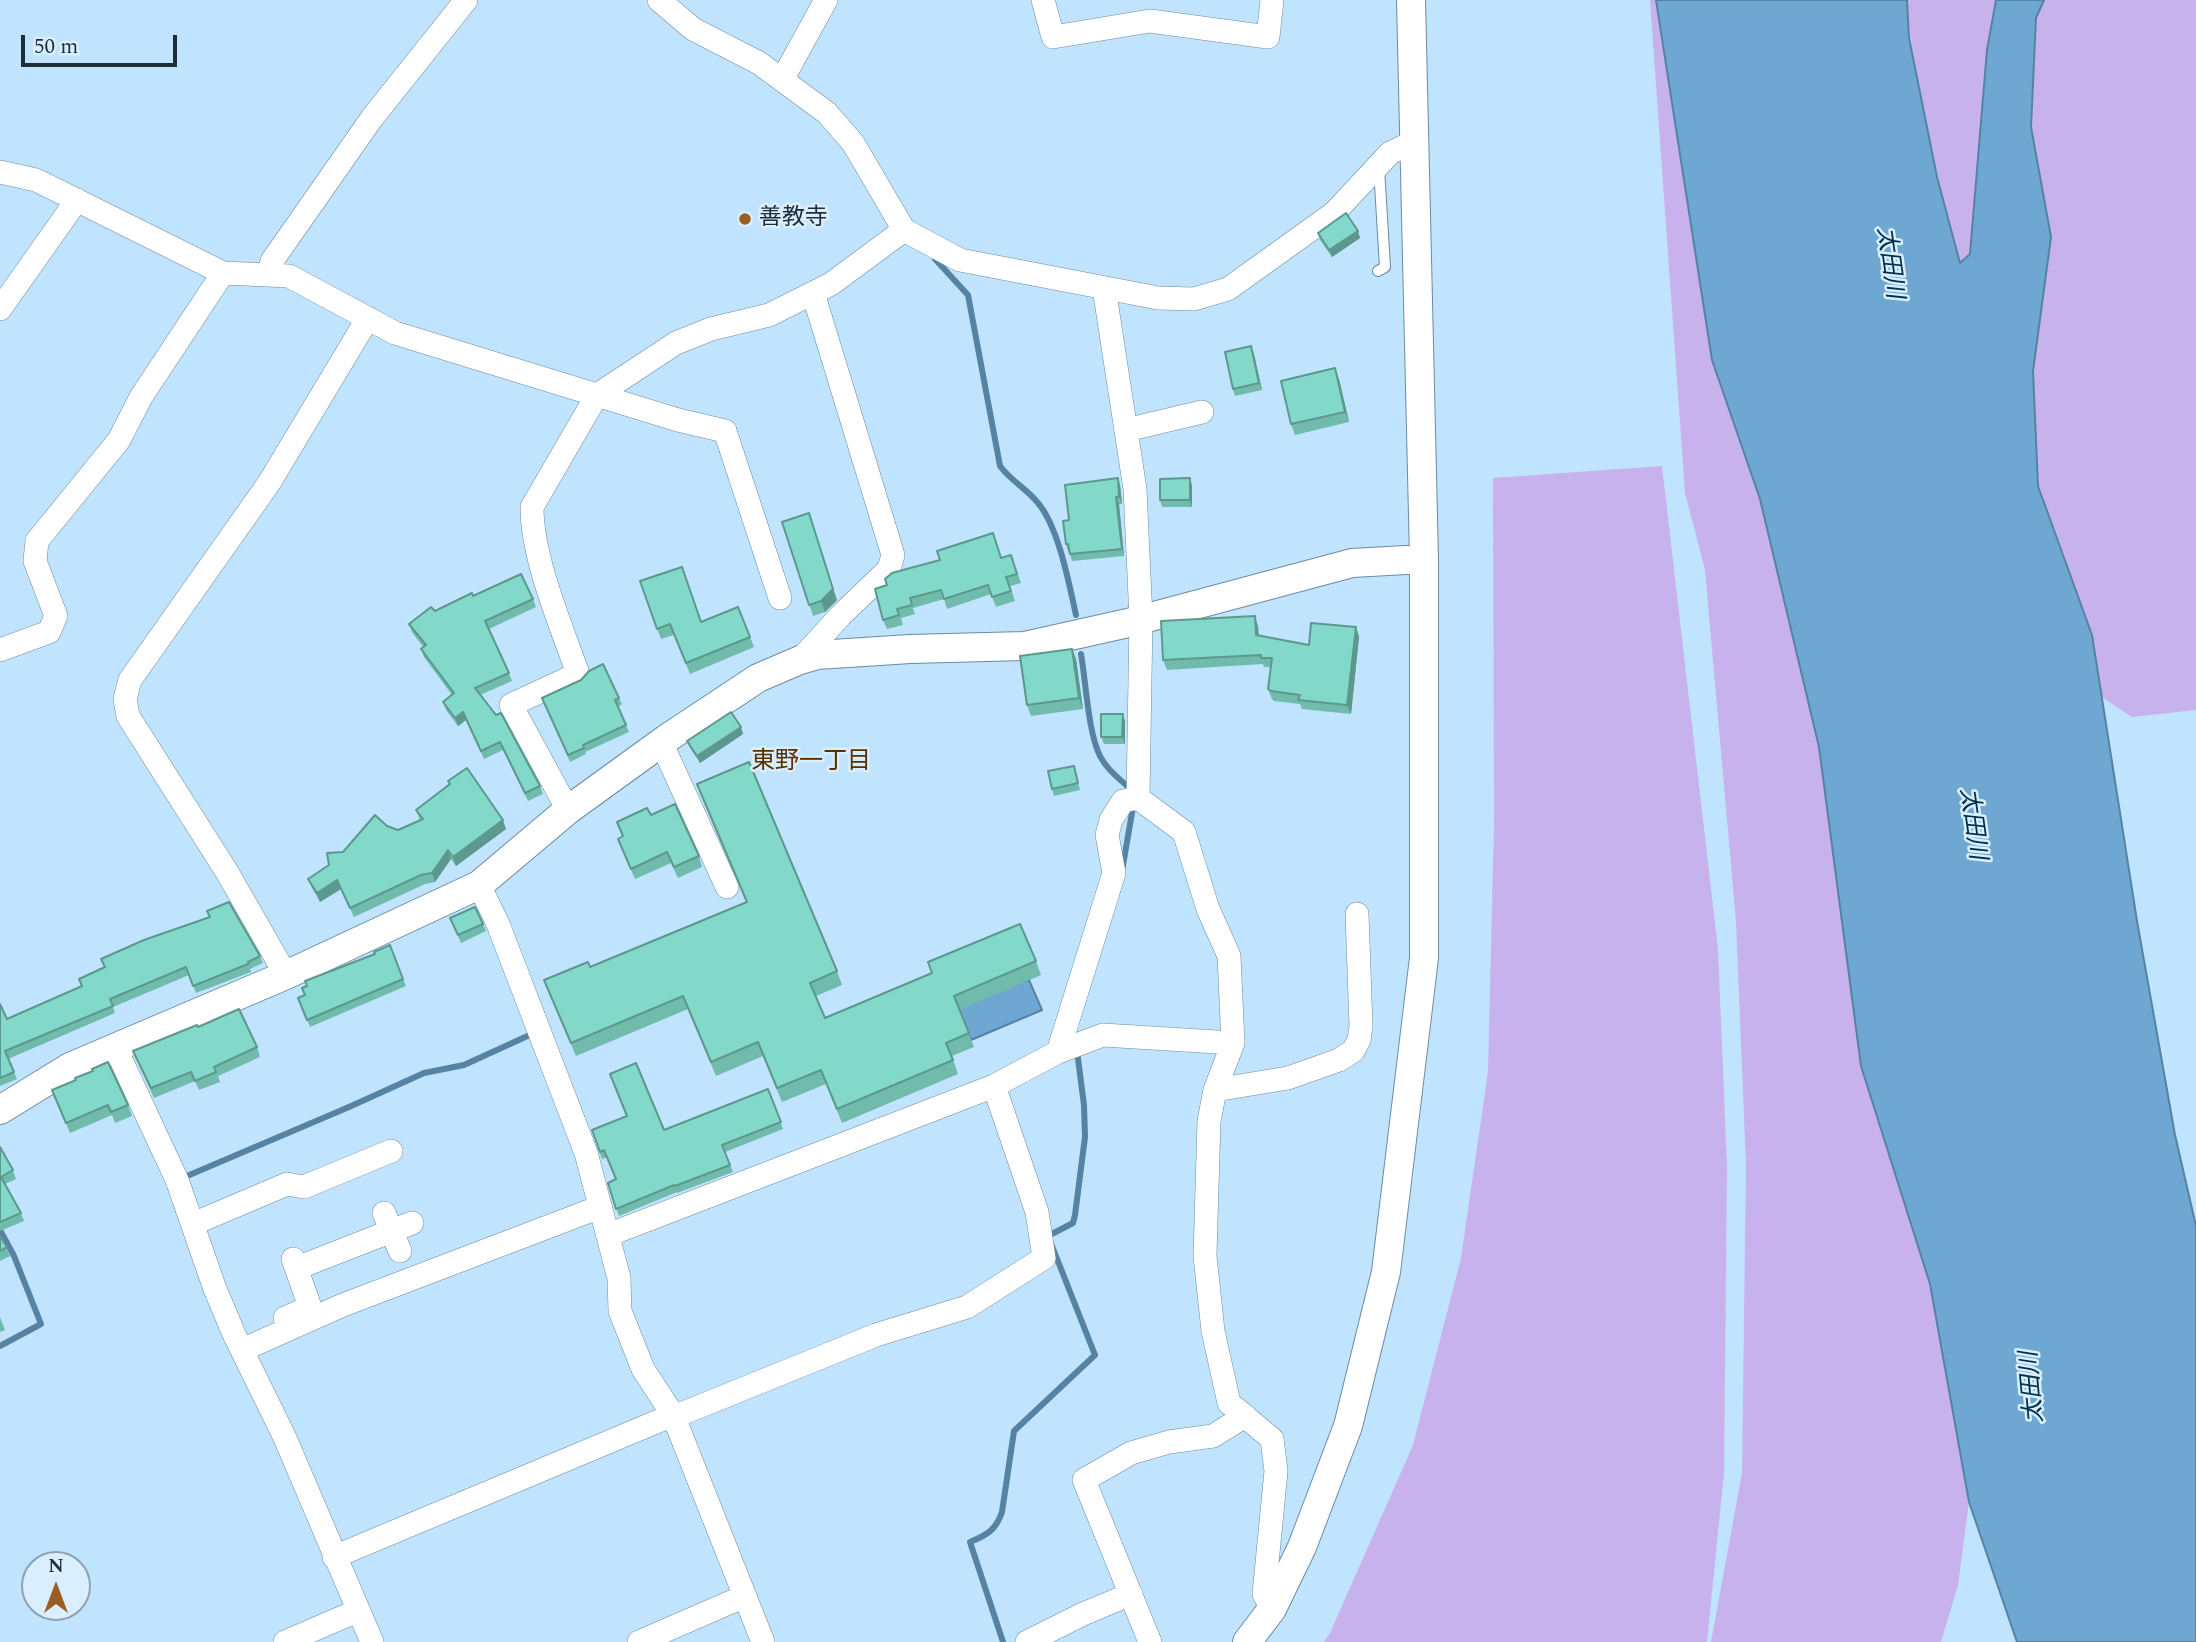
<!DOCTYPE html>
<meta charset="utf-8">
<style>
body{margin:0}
#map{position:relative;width:2196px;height:1642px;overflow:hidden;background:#c0e3fe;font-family:Spectral,serif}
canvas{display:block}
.north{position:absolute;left:21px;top:1551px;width:70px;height:70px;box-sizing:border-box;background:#d9eeff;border:2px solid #8fa1af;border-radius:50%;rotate:0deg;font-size:19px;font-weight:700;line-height:28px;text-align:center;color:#1f2d37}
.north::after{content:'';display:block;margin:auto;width:24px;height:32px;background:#9b5e22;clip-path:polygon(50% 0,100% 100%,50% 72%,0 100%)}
.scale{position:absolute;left:21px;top:35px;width:156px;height:32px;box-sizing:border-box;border:4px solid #1f2d37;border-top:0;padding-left:9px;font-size:21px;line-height:24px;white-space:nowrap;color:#1f2d37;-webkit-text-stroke:5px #d9eeff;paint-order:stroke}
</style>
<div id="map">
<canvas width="2196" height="1642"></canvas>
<div class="north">N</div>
<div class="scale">50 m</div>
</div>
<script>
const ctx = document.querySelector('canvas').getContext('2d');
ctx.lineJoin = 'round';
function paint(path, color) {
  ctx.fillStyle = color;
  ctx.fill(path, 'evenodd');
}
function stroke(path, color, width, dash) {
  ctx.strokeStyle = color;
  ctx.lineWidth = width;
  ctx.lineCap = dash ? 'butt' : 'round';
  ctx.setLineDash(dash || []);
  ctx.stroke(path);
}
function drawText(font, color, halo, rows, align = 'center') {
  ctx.font = font + ' Spectral,"Noto Sans JP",serif';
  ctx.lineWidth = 5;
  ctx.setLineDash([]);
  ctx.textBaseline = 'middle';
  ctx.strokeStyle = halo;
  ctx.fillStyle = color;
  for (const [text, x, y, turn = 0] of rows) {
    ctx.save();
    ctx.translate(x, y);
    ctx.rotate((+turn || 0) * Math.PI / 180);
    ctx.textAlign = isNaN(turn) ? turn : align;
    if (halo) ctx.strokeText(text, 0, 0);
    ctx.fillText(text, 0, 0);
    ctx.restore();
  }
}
paint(new Path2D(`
 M1650,0H1656L1712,360L1760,499L1819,747L1861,1066L1930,1284L1969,1502L1958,1585L1941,1642H1711L1742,1473L1746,1165L1736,922L1705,570L1685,493Z
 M1907,0H1996L1987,50L1970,254L1959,264C1938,180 1911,86 1907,0Z
 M2044,0H2196V710L2132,717L2102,697L2092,635L2038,486L2033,371L2051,237L2031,127L2036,18Z
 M1662,466L1718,949L1727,1167L1724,1473L1707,1642H1324L1330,1633L1413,1445L1461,1258L1488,1072L1494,824L1493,478Z`), '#c8b2ee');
const water = new Path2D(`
 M1656,0H1907L1909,38L1937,177L1960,263L1970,254L1987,50L1996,0H2044L2036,18L2031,127L2051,237L2033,371L2038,486L2092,635L2137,921L2175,1135L2196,1226V1642H2017L1969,1502L1930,1284L1861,1066L1819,747L1760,499L1712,360Z
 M1029,980L1042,1010L971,1040L952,996Z`);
paint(water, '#6ea8d2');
stroke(water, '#5683a4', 2);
stroke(new Path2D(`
 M935,259L968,295L1000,466C1011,481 1027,489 1038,503C1059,528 1069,584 1076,615
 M1081,654C1086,682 1088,732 1100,756C1106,768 1116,776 1126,785
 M1122,871L1133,807
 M187,1176L349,1107L424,1073L464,1065L534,1033
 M0,1230L14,1256L41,1324L0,1346
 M1003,1642L970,1542C987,1535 996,1530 1002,1512L1014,1431L1095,1355L1048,1236L1073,1223L1075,1215L1085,1137L1084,1105L1077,1051`), '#5683a4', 6);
const service = new Path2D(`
 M1378,271L1385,267L1379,168`);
const minor = new Path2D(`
 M659,0L693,29L759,63L827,113L853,143L904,230L960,260L1158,298L1194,299L1228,289L1334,213L1390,153L1413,142
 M1043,0L1053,37L1150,21L1268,37L1272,0
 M782,80L826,0
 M0,172L36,180L223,273L289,276L395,333L678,420L725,431L780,598
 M269,275L272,261L372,118L466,0
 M1104,288L1135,489L1141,619L1138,798L1184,832L1208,909L1229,956L1233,1043L1215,1090L1209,1121L1205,1256L1213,1331L1229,1403L1272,1439L1276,1471L1264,1594L1272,1609
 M0,309L77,200
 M1126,430L1202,412
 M0,650L49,632L56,616L35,561L37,541L119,440L141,397L223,273
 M800,660L841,615L889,569L893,555L813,293
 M661,742L727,887
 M568,810L511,705L578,674C561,625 532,559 532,507L597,395L676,343L711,329L769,315L831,284L904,230
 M479,885L498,924L586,1153L619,1278L620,1311L643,1369L673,1415L763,1642
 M286,975L227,872L128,716L125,699L130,680L269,483L368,318
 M115,1047L177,1180L215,1289L234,1334L285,1438L372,1642
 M1058,1052L1114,873L1107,835L1111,820L1123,801L1138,798
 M1215,1090L1288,1078L1339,1060L1353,1051L1359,1040L1361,1026L1357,914
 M384,1213L400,1251
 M193,1224L287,1184L304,1187L391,1151
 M608,1235L994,1086L1058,1052L1103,1035L1233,1043
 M297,1268L412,1223
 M285,1318L310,1307L293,1259
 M242,1350L343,1305L600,1207
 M334,1557L673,1415L681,1414L876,1335L967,1307L1044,1258L1037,1212L994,1086
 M285,1642L357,1611
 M639,1642L745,1596
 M1027,1642L1083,1614L1131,1594
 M1150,1642L1084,1480L1131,1453L1169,1442L1213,1436L1245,1416`);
const tertiary = new Path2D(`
 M0,1110L70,1067L286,975L479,885L568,810L666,739L758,678L800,660L817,655L910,649L1025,646L1128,623L1352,563L1424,559
 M1247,1642L1272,1609L1302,1547L1348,1426L1386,1272L1424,958V559L1411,0`);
stroke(service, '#6b8ba4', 12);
stroke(minor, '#6b8ba4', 24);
stroke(tertiary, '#6b8ba4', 30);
stroke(service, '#fff', 10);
stroke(minor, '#fff', 23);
stroke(tertiary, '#fff', 28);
paint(new Path2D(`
 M1358,231L1360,238L1332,257L1320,240L1318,233Z
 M1251,346L1262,390L1235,396L1233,389Z
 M1339,379L1349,422L1295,435L1291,424Z
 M1120,485L1122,504H1119L1124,556L1072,561L1069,551H1068L1066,544L1069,520Z
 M1192,485V507H1162L1160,500Z
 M782,522L837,600L825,612L813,616Z
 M1011,555L1021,583L1010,586L1015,601L996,607L991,594L947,609L944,599L913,608L915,614L901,618L903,625L887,629L883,620L887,585L940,560L1001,558Z
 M640,581L701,622L738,607L754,647L690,674L674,635L661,639Z
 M473,596L533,599L536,607L489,629L512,681L480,695L540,786L543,794L528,801L503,750L484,759L466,720L458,726L446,710L443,702L452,695L424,657L421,649L423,647L412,632L409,624Z
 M1258,626L1259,636L1309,645L1356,627L1359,637L1351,714L1302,709L1300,704L1274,701L1272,699L1268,689L1271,667H1264L1263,664L1167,670L1163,660Z
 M1072,649L1076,659L1083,709L1031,716L1027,705Z
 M542,698H619L622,704L618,707L629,732L585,752L586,754L570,762Z
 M1125,721V744H1104L1101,737Z
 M743,734L700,763L690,748L687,741Z
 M1074,766L1080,790L1054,796L1052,789Z
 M448,781L506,829L456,866L451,859L435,882L425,884L354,917L341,889L320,902L312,888L308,879L329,865L343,852L387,826L398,830L420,820L416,810L449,784Z
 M697,784L837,971L842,985L816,996L825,1018L932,974L928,962L1036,961L1041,975L959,1010L974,1047L952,1056L958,1074L842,1123L826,1084L782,1102L763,1056L716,1076L688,1009L576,1056L544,980L590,967L747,902Z
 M651,815L699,856L702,867L678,878L671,863L635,879L618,839L623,837L617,822Z
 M450,918L483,924L486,931L461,943Z
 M390,945L406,986L310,1027L298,998L304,995Z
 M260,956L263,963L250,969L251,972L196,993L189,975L113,1007L115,1013L8,1059L17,1079L0,1086V1004L7,1019L81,986L79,979Z
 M198,1027L257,1047L260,1057L218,1076L220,1082L199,1090L195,1081L154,1098L133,1051Z
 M768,1089L783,1129L725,1152L733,1172L677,1193V1192L619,1216L608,1183L616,1179L607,1157L602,1159L592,1130H664Z
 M52,1090L128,1105L132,1116L115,1123L112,1115L70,1133Z
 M0,1147L13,1170L16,1179L5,1184L21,1213L24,1221L0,1231Z
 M0,1236L10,1256L0,1261Z
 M0,1317L5,1330L0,1332Z`), '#71bbad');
paint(new Path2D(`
 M1358,231L1360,238L1332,257L1329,250Z
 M1251,346L1254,354L1262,390L1259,383Z
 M1335,368L1339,379L1349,422L1345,412Z
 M1118,478L1120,485L1122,504L1119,497Z
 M1190,478L1192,485V507L1190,500Z
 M1116,497L1119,504L1124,556L1122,549Z
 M812,524L837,600L825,612L821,601Z
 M1255,616L1258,626L1259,645L1256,635Z
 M1356,627L1359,637L1351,714L1347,705Z
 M1072,649L1076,659L1083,709L1079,698Z
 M463,712L466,720L458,726L455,718Z
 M1123,714L1125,721V744L1122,737Z
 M741,727L743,734L700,763L697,756Z
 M503,820L506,829L456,866L453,857Z
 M448,850L451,859L435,882L432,873Z
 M337,880L341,889L320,902L317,893Z`), '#5c988d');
const building = new Path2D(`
 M1346,213L1358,231L1329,250L1318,233Z
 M1251,346L1259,383L1233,389L1225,352Z
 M1335,368L1345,412L1291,424L1281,381Z
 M1118,478L1119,497H1116L1122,549L1070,554L1068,544H1066L1063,521L1069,520L1065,485Z
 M1190,478V500H1160V479Z
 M809,513L833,589L821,601L809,605L782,522Z
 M993,533L1001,558L1011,555L1017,574L1006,577L1011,591L992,597L988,585L944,599L941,590L910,598L912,605L897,609L899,615L883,620L875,589L887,585L885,579L892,573L940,560L937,551Z
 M682,567L701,622L738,607L750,637L686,663L670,624L657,629L640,581Z
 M521,574L533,599L485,621L509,673L475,688L496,715L501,713L540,786L525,793L500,742L481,751L463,712L455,718L443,702L454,693L421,649L426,645L409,624L431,607L435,611L472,593L473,596Z
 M1255,616L1256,635L1309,645L1311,623L1356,627L1347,705L1298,700L1300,695L1271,691L1268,689L1272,658H1261V655L1163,660L1161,621Z
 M1072,649L1079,698L1027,705L1020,656Z
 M603,664L619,698L615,700L626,725L583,745L584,748L568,755L542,698L581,680L589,671Z
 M731,712L741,727L697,756L687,741Z
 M1101,714H1123L1122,737H1101Z
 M749,762L837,971L810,983L825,1018L932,973L928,962L1020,924L1036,961L954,996L969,1033L946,1043L953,1060L837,1109L821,1070L777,1088L758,1042L711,1062L683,996L571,1043L544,980L588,962L590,967L747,902L697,784Z
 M1074,766L1078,783L1052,789L1048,771Z
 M467,768L503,820L453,857L448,850L432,873L421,875L350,908L337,880L317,893L308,879L329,865L327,853L343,852L375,815L387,826L398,830L423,819L416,810L450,784L448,781Z
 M675,804L699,856L674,867L667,852L631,869L618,839L623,836L617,822L647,808L651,815Z
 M229,902L260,956L248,962V964L193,986L186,967L110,999L113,1006L5,1051L14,1072L0,1078V1004L7,1019L82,986L79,979L105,967L101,959L144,940L210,917L207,911Z
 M475,907L483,924L458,935L450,918Z
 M390,945L403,979L307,1020L298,998L305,995L302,988L307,986L305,981L375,954L374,952Z
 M239,1009L257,1047L214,1067L216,1072L195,1081L191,1072L151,1088L133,1051L197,1025L198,1027Z
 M108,1062L128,1105L111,1112L108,1105L66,1123L52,1090L76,1080L75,1078L93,1071L92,1069Z
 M636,1063L664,1130L768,1089L781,1122L722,1145L730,1165L675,1186L674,1185L616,1209L608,1183L616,1179L604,1150L600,1152L592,1130L627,1116L610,1074Z
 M0,1147L13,1170L1,1177L21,1213L0,1222Z
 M0,1236L7,1247L0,1251Z`);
paint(building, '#83d9c9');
stroke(building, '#5c988d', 2);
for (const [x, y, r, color] of [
 [745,219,7,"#9b5e22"]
]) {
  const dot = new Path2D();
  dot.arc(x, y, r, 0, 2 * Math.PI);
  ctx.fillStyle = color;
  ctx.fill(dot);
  stroke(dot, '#d9eeff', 2.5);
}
drawText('23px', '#1f2d37', '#d9eeff', [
 ["善教寺",759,219]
], 'left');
drawText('italic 24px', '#002f4b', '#d9eeff', [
 ["太田川",1888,263,82],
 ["太田川",1971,824,82],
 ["太田川",2034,1387,-95]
]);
drawText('24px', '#583002', '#d9eeff', [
 ["東野一丁目",811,763]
]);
</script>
